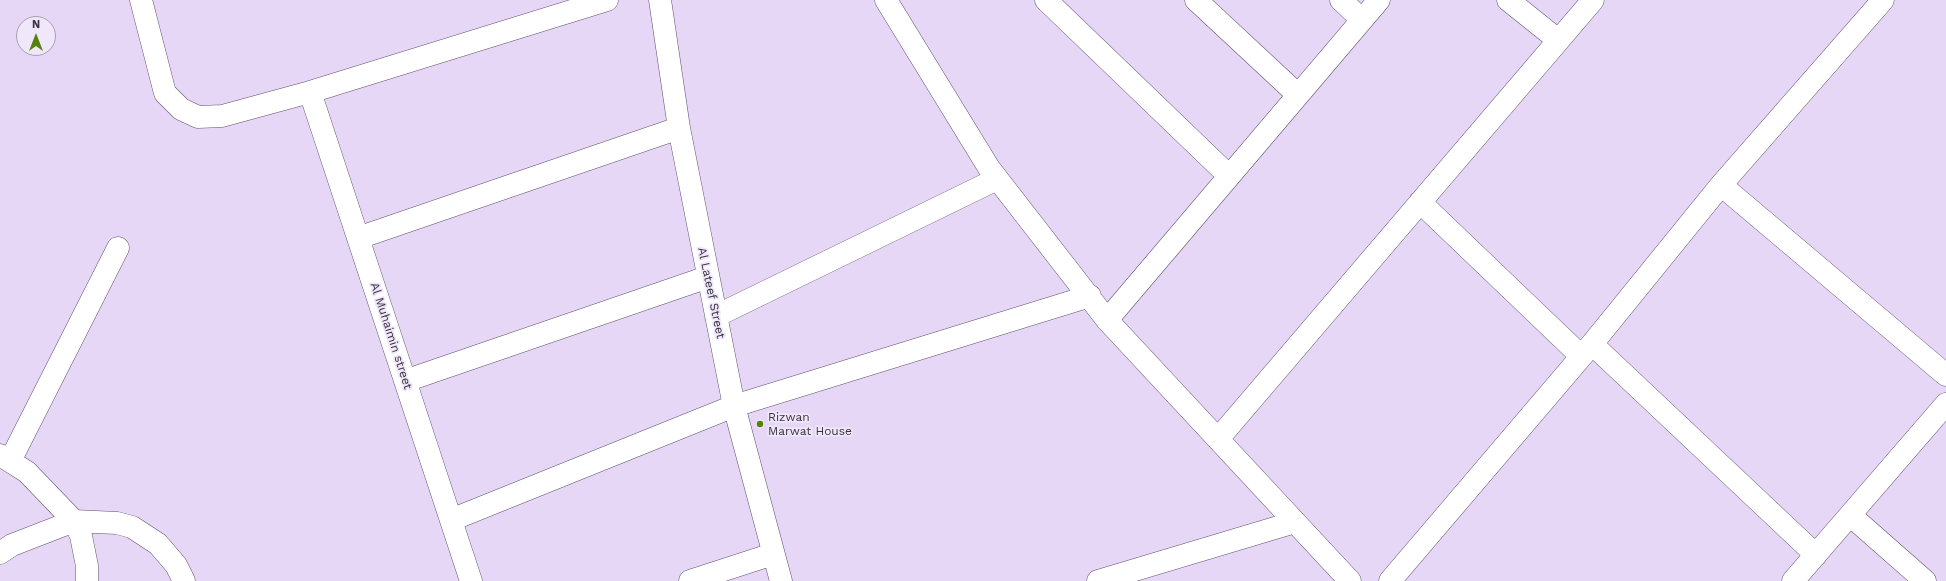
<!DOCTYPE html>
<style>
body{margin:0}
#map{position:relative;width:1946px;height:581px;overflow:hidden;background:#e6d7f7;font-family:"Work Sans",sans-serif}
canvas{display:block}
.north{position:absolute;left:16px;top:16px;width:40px;height:40px;box-sizing:border-box;background:#f0e7fa;border:1px solid #a79fb0;border-radius:50%;rotate:0deg;font-size:11px;font-weight:700;line-height:16px;text-align:center;color:#3a3441}
.north::after{content:'';display:block;margin:auto;width:14px;height:18px;background:#56810a;clip-path:polygon(50% 0,100% 100%,50% 72%,0 100%)}
</style>
<div id="map">
<canvas width="1946" height="581"></canvas>
<div class="north">N</div>
</div>
<script>
const ctx = document.querySelector('canvas').getContext('2d');
ctx.lineJoin = 'round';
function stroke(path, color, width, dash) {
  ctx.strokeStyle = color;
  ctx.lineWidth = width;
  ctx.lineCap = dash ? 'butt' : 'round';
  ctx.setLineDash(dash || []);
  ctx.stroke(path);
}
function drawText(font, color, halo, rows, align = 'center') {
  ctx.font = font + ' "Work Sans",sans-serif';
  ctx.lineWidth = 3.5;
  ctx.setLineDash([]);
  ctx.textBaseline = 'middle';
  ctx.strokeStyle = halo;
  ctx.fillStyle = color;
  for (const [text, x, y, turn = 0] of rows) {
    ctx.save();
    ctx.translate(x, y);
    ctx.rotate((+turn || 0) * Math.PI / 180);
    ctx.textAlign = isNaN(turn) ? turn : align;
    if (halo) ctx.strokeText(text, 0, 0);
    ctx.fillText(text, 0, 0);
    ctx.restore();
  }
}
const minor = new Path2D(`
 M141,0L165,93L181,109L198,117L222,116L310,92L607,0
 M660,0L679,128L734,406L781,581
 M886,0L989,168L1107,320L1350,581
 M1046,0L1229,176
 M1196,0L1298,95
 M1341,0L1362,20
 M1508,0L1558,40
 M310,92L471,581
 M1721,185L1946,375
 M1420,202L1581,356
 M358,238L679,128
 M716,316L997,179
 M1107,320L1379,0
 M1592,344L1816,555
 M405,381L708,277
 M1218,439L1593,0
 M0,455L27,472L74,521L81,536L87,566V581
 M10,461L118,248
 M1850,515L1925,581
 M451,520L734,406L1090,296
 M0,553L12,545L74,521L117,523L132,527L158,544L176,565L184,581
 M690,581L773,554
 M1098,581L1295,522
 M1390,581L1592,344L1721,185L1883,0
 M1793,581L1946,404`);
stroke(minor, '#60526d', 23);
stroke(minor, '#fff', 22);
for (const [x, y, r, color] of [
 [760,424,4,"#56810a"]
]) {
  const dot = new Path2D();
  dot.arc(x, y, r, 0, 2 * Math.PI);
  ctx.fillStyle = color;
  ctx.fill(dot);
  stroke(dot, '#f0e7fa', 1.5);
}
drawText('12px', '#3a3441', '#f0e7fa', [
 ["Al Lateef Street",711,293,78],
 ["Al Muhaimin street",391,336,72]
]);
drawText('12px', '#3a3441', '#f0e7fa', [
 ["Rizwan",768,417],
 ["Marwat House",768,431]
], 'left');
</script>
